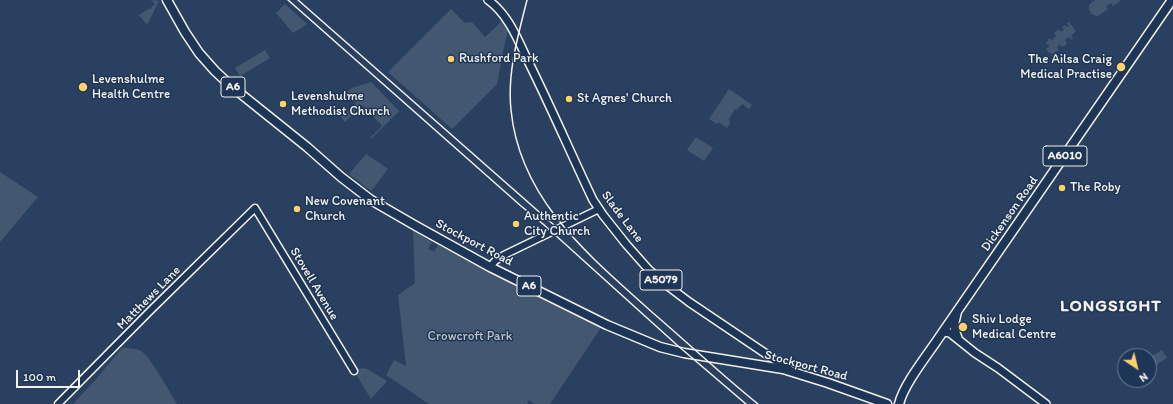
<!DOCTYPE html>
<style>
body{margin:0}
#map{position:relative;width:1173px;height:404px;overflow:hidden;background:#2a4060;font-family:Itim,sans-serif}
canvas{display:block}
.north{position:absolute;left:1117px;top:348px;width:40px;height:40px;box-sizing:border-box;background:#1d3557;border:1px solid #738091;border-radius:50%;rotate:145deg;font-size:11px;font-weight:700;line-height:16px;text-align:center;color:#f4f1e8}
.north::after{content:'';display:block;margin:auto;width:14px;height:18px;background:#ffd166;clip-path:polygon(50% 0,100% 100%,50% 72%,0 100%)}
.scale{position:absolute;left:16px;top:370px;width:64px;height:18px;box-sizing:border-box;border:2px solid #f4f1e8;border-top:0;padding-left:5px;font-size:12px;line-height:14px;white-space:nowrap;color:#f4f1e8;-webkit-text-stroke:3px #1d3557;paint-order:stroke}
</style>
<div id="map">
<canvas width="1173" height="404"></canvas>
<div class="north">N</div>
<div class="scale">100 m</div>
</div>
<script>
const ctx = document.querySelector('canvas').getContext('2d');
ctx.lineJoin = 'round';
function paint(path, color) {
  ctx.fillStyle = color;
  ctx.fill(path, 'evenodd');
}
function stroke(path, color, width, dash) {
  ctx.strokeStyle = color;
  ctx.lineWidth = width;
  ctx.lineCap = dash ? 'butt' : 'round';
  ctx.setLineDash(dash || []);
  ctx.stroke(path);
}
function drawText(font, color, halo, rows, align = 'center') {
  ctx.font = font + ' Itim,sans-serif';
  ctx.lineWidth = 3;
  ctx.setLineDash([]);
  ctx.textBaseline = 'middle';
  ctx.strokeStyle = halo;
  ctx.fillStyle = color;
  for (const [text, x, y, turn = 0] of rows) {
    ctx.save();
    ctx.translate(x, y);
    ctx.rotate((+turn || 0) * Math.PI / 180);
    ctx.textAlign = isNaN(turn) ? turn : align;
    if (halo) ctx.strokeText(text, 0, 0);
    ctx.fillText(text, 0, 0);
    ctx.restore();
  }
}
paint(new Path2D(`
 M151,0L159,1L147,25L139,15L150,8L151,9L152,8L151,7L155,4Z
 M1095,0H1119L1120,1L1113,6L1111,3L1106,6L1108,9L1098,16L1093,15L1089,10V5Z
 M285,4L307,24L293,33L276,13Z
 M451,9L465,23L472,22L485,37L502,21L508,30L504,47L497,84L452,129L388,72Z
 M1069,22L1076,31L1071,36L1073,38L1072,40L1069,37L1065,40L1067,44L1062,47L1060,44L1057,47L1059,50L1052,54L1048,52L1046,48L1049,47V45L1046,44L1049,38L1052,40L1056,36L1054,33L1059,29L1061,32L1064,30L1062,27L1065,25L1067,27L1069,26L1067,23Z
 M265,50L270,58L240,76L235,68Z
 M371,82L399,111L371,139L370,138L382,126L362,105L345,122L341,117L356,103L346,93L352,88Z
 M729,89L752,105L749,109L742,104L737,110L735,109L729,119L730,123L727,128L718,122L717,124L709,119Z
 M696,137L713,148L704,161L687,150Z
 M366,154L388,169L371,191L349,174Z
 M0,172L38,197L0,242Z
 M413,231L432,242L428,249L434,252L438,245L500,278L600,327V329L550,404H535L529,400L527,404H429L386,375L394,360L406,366L398,295L415,283Z
 M122,348C128,348 135,348 141,351C152,359 169,391 177,404H73L97,378Z
 M1162,350L1167,358L1151,368L1149,365V358Z
 M362,368L367,369L387,381L371,399L354,371Z`), '#445771');
const minor = new Path2D(`
 M490,267L495,261L504,255L599,209
 M58,404L150,311L255,208L354,371`);
const major = new Path2D(`
 M488,0C508,14 518,40 528,61C551,107 571,154 593,200L603,215L626,244L649,270L664,283L689,302L790,370
 M957,314L954,327L958,338
 M944,332L950,333L975,353L998,368L1046,404`);
const highway = new Path2D(`
 M167,0L185,32L199,53L215,71L231,86L307,147L341,177L371,200L416,226L490,267L607,325L660,347L684,353L783,369L828,383L887,404
 M899,404C904,384 926,357 938,339L1172,0`);
stroke(minor, '#f4f1e8', 9);
stroke(major, '#f4f1e8', 10);
stroke(highway, '#f4f1e8', 11);
stroke(minor, '#1d3557', 6);
stroke(major, '#1d3557', 7);
stroke(highway, '#1d3557', 8);
stroke(new Path2D(`
 M288,0L521,206L543,224L677,345L746,404
 M298,0L562,232
 M527,0C518,36 507,73 511,110C520,201 590,256 653,313C688,343 722,375 758,404`), '#f4f1e8', 1.5);
for (const [x, y, r, color] of [
 [451,59,4,"#ffd166"],
 [1121,67,5,"#ffd166"],
 [83,87,5,"#ffd166"],
 [569,99,4,"#ffd166"],
 [283,104,4,"#ffd166"],
 [1062,188,4,"#ffd166"],
 [297,209,4,"#ffd166"],
 [516,224,4,"#ffd166"],
 [963,327,5,"#ffd166"]
]) {
  const dot = new Path2D();
  dot.arc(x, y, r, 0, 2 * Math.PI);
  ctx.fillStyle = color;
  ctx.fill(dot);
  stroke(dot, '#1d3557', 1.5);
}
for (const [x, y, w] of [
 [233,87,24],
 [1065,156,44],
 [661,280,42],
 [529,286,24]
]) {
  const box = new Path2D();
  box.roundRect(x - w / 2, y - 10, w, 20, 3);
  ctx.fillStyle = '#1d3557';
  ctx.fill(box);
  stroke(box, '#f4f1e8', 1);
}
drawText('bold 12px', '#f4f1e8', null, [
 ["A6",233,87],
 ["A6010",1065,156],
 ["A5079",661,280],
 ["A6",529,286]
]);
drawText('13px', '#f4f1e8', '#1d3557', [
 ["Rushford Park",459,59],
 ["The Ailsa Craig",1112,60,"right"],
 ["Medical Practise",1112,75,"right"],
 ["Levenshulme",92,80],
 ["Health Centre",92,95],
 ["Levenshulme",291,97],
 ["Methodist Church",291,112],
 ["St Agnes' Church",577,99],
 ["The Roby",1070,188],
 ["New Covenant",305,202],
 ["Church",305,217],
 ["Authentic",524,217],
 ["City Church",524,232],
 ["Shiv Lodge",972,320],
 ["Medical Centre",972,335]
], 'left');
drawText('13px', '#f4f1e8', '#1d3557', [
 ["Dickenson Road",1010,214,-55],
 ["Slade Lane",622,217,53],
 ["Stockport Road",474,243,28],
 ["Stovell Avenue",314,284,59],
 ["Matthews Lane",149,298,-45],
 ["Stockport Road",806,366,15]
]);
drawText('13px', '#bfc3c4', '#1d3557', [
 ["Crowcroft Park",470,337]
]);
ctx.letterSpacing = '1px';
drawText('bold 17px', '#f4f1e8', '#1d3557', [
 ["LONGSIGHT",1111,307]
]);
ctx.letterSpacing = '0px';
</script>
